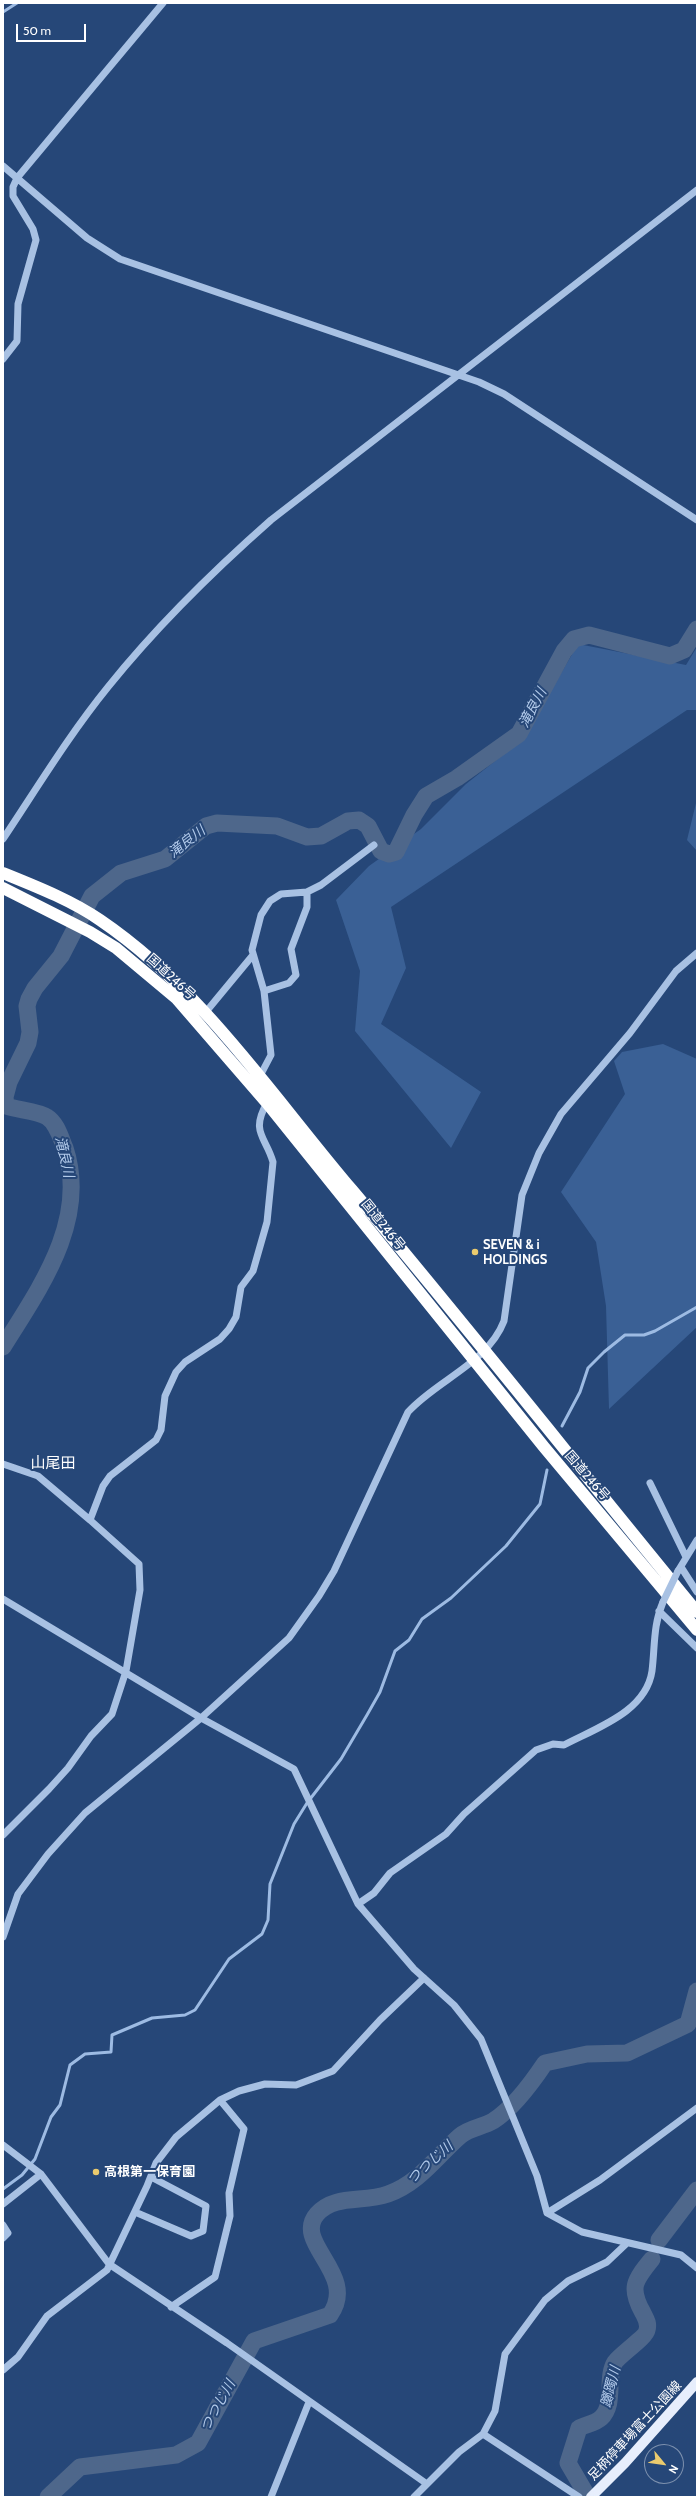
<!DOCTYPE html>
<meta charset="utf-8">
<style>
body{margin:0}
#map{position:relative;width:700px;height:2500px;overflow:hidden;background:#264778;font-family:Cabin,sans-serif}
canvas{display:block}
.frame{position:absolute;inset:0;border:4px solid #fff;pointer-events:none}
.north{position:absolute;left:644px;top:2444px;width:40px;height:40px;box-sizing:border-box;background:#264778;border:1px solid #7d91ae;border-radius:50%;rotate:119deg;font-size:11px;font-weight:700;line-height:16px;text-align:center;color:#fff}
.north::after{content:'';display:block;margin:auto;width:14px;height:18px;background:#ebcb6e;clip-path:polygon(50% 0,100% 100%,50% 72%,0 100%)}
.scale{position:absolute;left:16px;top:24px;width:70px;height:18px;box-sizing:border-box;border:2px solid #fff;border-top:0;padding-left:5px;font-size:12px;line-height:14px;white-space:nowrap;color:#fff;-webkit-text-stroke:3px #264778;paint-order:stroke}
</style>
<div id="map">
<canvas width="700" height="2500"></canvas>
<div class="frame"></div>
<div class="north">N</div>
<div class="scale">50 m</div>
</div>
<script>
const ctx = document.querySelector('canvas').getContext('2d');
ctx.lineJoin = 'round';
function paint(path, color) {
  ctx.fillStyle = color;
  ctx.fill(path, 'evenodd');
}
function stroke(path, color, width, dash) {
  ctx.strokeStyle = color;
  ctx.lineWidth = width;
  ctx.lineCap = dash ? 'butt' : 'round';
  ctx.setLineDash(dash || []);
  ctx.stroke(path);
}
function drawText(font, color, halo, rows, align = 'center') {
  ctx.font = font + ' Cabin,"Noto Sans JP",sans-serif';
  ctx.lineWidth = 4;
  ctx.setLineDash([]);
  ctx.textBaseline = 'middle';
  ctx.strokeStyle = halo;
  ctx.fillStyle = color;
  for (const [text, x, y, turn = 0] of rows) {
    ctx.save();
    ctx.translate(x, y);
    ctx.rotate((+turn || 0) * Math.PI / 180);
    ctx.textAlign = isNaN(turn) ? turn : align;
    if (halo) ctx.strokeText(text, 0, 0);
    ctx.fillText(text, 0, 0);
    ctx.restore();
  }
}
paint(new Path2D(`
 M578,644L686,665L697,647V710H687L391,907L406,968L381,1024L481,1092L451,1148L355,1031L360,971L336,900L369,866L421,829L466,784L523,739Z
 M697,799V851L687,840Z
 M663,1044L697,1059V1327L609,1409L606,1306L596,1242L561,1192L625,1094L614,1061L622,1052Z`), '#3a6095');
stroke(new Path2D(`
 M3,12L17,3
 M562,1426L580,1392L588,1368L604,1352L625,1335H644L655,1331L697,1307
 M3,2189L22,2175L35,2159L51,2117L60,2105L70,2065L85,2054L111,2052L112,2035L152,2018L185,2015L195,2010L229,1959L262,1934L268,1920L270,1884L294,1824L307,1803L341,1759L367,1715L380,1692L395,1651L409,1640L422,1619L451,1598L506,1546L540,1504L547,1470`), '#9dbbe3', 3);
stroke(new Path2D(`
 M3,1347C39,1289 89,1221 65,1148C61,1139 57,1123 47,1117C38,1111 18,1110 6,1106L5,1097L9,1082L28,1043L30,1032L27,1006L29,999L35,988L61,956L92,896L121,873L165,859L206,826L217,823L277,826L307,837L321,836L348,821L359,820L368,826L381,851L389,854L396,852L414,815L426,796L457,778L519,734L564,651L574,639L589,635L670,656L684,650L697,629
 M659,2240L697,2190
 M585,2492L568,2463L579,2428C585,2425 596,2423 601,2418C616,2404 605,2378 615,2362C621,2354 646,2337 647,2330C649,2323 646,2319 643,2313C629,2288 634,2281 652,2259
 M48,2497L80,2467L176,2455L198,2443L254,2341L330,2315C359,2274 292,2243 317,2214C335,2194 363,2203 388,2194C419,2183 436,2157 460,2136C469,2128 483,2127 493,2121C512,2109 533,2081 545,2063L587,2054L627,2053L688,2024L697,1991`), '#4e678b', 17);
stroke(new Path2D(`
 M3,166L87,238L120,259L479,382L504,394L697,520
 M3,359L17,341L18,304L36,240L33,229L13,196V187L17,178L163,3
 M3,839C37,788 69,735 108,687C157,626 212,572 271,520L697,190
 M264,991L289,983L296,975L291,949L307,907V892
 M205,1013L253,955
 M260,1076L271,1055L264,991L252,950L261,915L270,901L281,894L307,892L321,885L374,845
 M3,1464L38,1476L90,1520
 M650,1483L686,1557
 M681,1567L697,1592
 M678,1571L697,1540
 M3,1599L201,1718L294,1769L358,1904L414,1969L454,2005L481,2039L537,2176L547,2213L582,2232L681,2255L697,2268
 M659,1611L697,1648
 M3,1835L49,1789L68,1768L91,1736L112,1714L126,1671L140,1590L139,1564L90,1520L103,1486L110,1476L156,1440L161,1430L165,1396L176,1372L185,1362L220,1339L229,1329L236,1317L241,1287L253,1271L267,1222L273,1162C266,1137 250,1132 267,1103
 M358,1904L374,1893L390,1873L446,1834L464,1814L536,1750L553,1744L564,1745C596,1728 646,1712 652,1671C655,1647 653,1625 663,1602
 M3,1937L18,1894L48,1854L85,1813L201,1718L289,1638L319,1596L334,1571L408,1412C437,1380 488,1363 504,1321L522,1195L539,1153L561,1114L630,1033L676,971L697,953
 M3,2145L41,2174L109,2264L227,2343L427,2484
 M3,2204L41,2174
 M135,2212L191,2236L203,2231L206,2206L151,2177
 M547,2213L600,2180L697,2108
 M3,2225L8,2233L3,2238
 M171,2307L215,2277L230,2216L229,2193L244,2129L220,2100
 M3,2370L18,2357L47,2316L107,2270L147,2186L156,2163L176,2137L220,2100L239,2091L265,2084L296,2085L333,2071L380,2020L424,1978
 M483,2434L579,2497
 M271,2497L309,2402
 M414,2497L459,2452L483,2434L495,2411L505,2354L545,2300L568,2281L607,2262L626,2244`), '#a8c1e3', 7);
stroke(new Path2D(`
 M591,2497L625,2463L697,2382`), '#e7eefc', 10);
stroke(new Path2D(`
 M3,873C35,886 71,900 100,920C203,990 272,1096 352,1190C469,1329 582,1472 697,1612
 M3,888L90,932L116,948L177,999L267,1103L544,1447L697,1630`), '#fff', 12);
stroke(new Path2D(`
 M663,1602L678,1571`), '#a8c1e3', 7);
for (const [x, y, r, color] of [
 [475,1252,4,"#ebcb6e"],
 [96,2172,4,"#ebcb6e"]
]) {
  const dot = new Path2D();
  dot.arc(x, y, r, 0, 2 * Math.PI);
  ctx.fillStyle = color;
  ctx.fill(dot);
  stroke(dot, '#264778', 1.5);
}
drawText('13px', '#fff', '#264778', [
 ["国道246号",171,977,42],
 ["国道246号",383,1225,51],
 ["国道246号",587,1476,49],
 ["足柄停車場富士公園線",635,2431,-47]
]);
drawText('bold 13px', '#fff', '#264778', [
 ["SEVEN & i",483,1245],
 ["HOLDINGS",483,1260],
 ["高根第一保育園",104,2172]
], 'left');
drawText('italic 14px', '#b3cbeb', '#264778', [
 ["滝良川",533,708,-62],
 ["滝良川",187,842,-38],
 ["滝良川",64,1157,77],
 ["つつじ川",430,2163,-42],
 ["躑躅川",611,2387,-76],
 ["つつじ川",218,2406,-61]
]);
drawText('15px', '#fff', '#264778', [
 ["山尾田",53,1464]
]);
</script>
